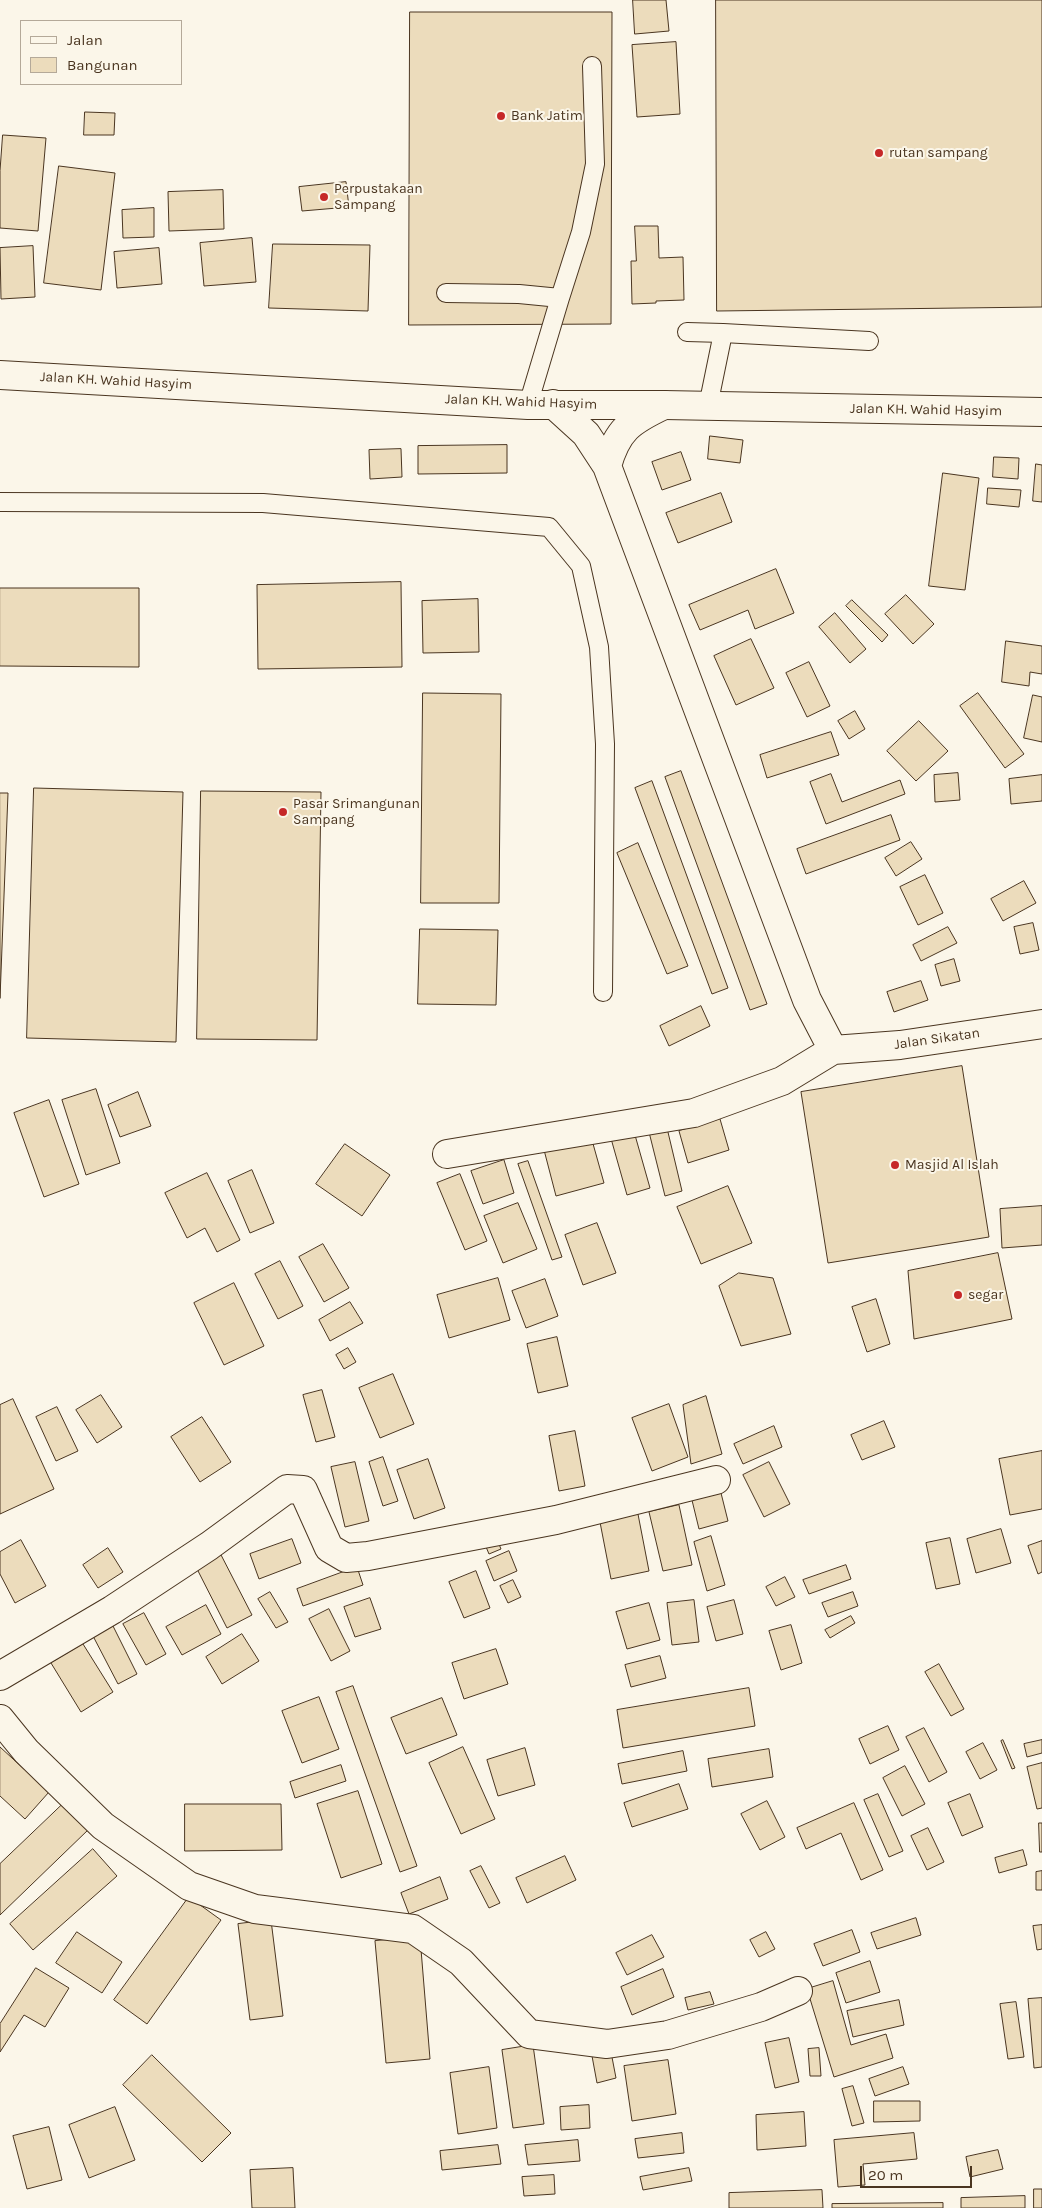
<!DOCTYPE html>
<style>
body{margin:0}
#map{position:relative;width:1042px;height:2208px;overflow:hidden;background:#fbf6e9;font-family:Karla,sans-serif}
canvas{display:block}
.legend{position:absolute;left:20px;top:20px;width:162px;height:65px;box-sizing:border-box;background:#fbf6e9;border:1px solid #b4a999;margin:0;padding:6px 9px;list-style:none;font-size:15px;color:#4a3520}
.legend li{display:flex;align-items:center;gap:10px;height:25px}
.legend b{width:25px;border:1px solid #b4a999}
.scale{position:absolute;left:860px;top:2166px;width:112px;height:22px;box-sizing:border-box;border:2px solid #4a3520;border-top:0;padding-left:6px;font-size:15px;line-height:18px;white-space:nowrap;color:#4a3520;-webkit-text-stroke:4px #fbf6e9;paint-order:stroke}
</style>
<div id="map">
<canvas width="1042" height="2208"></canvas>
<ul class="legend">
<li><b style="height:6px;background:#fbf6e9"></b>Jalan</li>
<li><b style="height:14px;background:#ecdcbc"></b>Bangunan</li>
</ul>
<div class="scale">20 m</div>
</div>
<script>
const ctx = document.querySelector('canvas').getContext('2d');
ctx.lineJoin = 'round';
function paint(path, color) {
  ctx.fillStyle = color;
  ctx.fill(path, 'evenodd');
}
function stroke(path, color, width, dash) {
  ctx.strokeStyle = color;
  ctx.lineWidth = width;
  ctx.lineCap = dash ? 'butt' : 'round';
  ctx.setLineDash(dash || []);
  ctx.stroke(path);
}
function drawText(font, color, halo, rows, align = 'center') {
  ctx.font = font + ' Karla,sans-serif';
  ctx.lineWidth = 4;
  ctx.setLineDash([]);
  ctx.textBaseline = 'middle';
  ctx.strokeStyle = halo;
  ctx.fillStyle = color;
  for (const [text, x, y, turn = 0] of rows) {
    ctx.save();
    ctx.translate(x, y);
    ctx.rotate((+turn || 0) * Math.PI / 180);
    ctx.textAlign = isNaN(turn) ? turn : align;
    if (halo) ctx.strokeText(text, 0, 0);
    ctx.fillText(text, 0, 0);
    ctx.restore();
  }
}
const building = new Path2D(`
 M633,0H666L669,31L635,34Z
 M716,0H1042V307L717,311Z
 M410,12H612L611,324L409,325Z
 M676,42L680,114L637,117L632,45Z
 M85,112L115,113L114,135H84Z
 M3,135L46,138L38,231L0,228V171Z
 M59,166L115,173L101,290L44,283Z
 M346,182L349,207L302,211L299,187Z
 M223,190L224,229L169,231L168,192Z
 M154,208V237L123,238L122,210Z
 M635,226H658L659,258L683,257L684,300L656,301V303L632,304L631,261H636Z
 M252,238L256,282L204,286L200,243Z
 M273,244L370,245L368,311L269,308Z
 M33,246L35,297L1,299L0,248Z
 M159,248L162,284L117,288L114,252Z
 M710,436L743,440L740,463L708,459Z
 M507,445V473L418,474V446Z
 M401,449L402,477L370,479L369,450Z
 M681,452L691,480L662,490L652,462Z
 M994,457L1019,458L1018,479L993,477Z
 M1036,464L1042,465V502L1033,501Z
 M943,473L979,478L965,590L929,586Z
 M988,488L1021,490L1019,507L987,504Z
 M721,493L732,522L678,543L666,513Z
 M776,569L794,613L755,629L748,610L700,630L689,605Z
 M401,582L402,667L258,669L257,585Z
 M0,588H139V667L0,666Z
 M906,595L934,624L913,644L885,614Z
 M478,599L479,652L423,653L422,601Z
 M852,600L888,635L882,642L846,606Z
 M835,613L866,649L850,663L819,627Z
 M751,639L774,688L736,705L714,656Z
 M1006,641L1042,646V674L1030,672L1029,686L1002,682Z
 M809,662L830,706L807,717L786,673Z
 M423,693L501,694L499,903H421Z
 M978,693L1024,754L1005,768L960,706Z
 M1033,695L1042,697V742L1024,738Z
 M855,711L865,729L849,739L838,721Z
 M919,721L948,751L916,781L887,751Z
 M831,732L839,755L767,778L760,755Z
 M681,771L767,1004L750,1010L665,777Z
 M958,773L960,800L935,802L934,775Z
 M831,774L842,802L900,780L905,794L826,824L810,782Z
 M1042,775V801L1011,804L1009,779Z
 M652,781L728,988L712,994L635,788Z
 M34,788L183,792L176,1042L27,1038Z
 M201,791L321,792L317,1040L197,1039Z
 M0,793H8L0,998Z
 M891,815L900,840L806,874L797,849Z
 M911,842L922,859L896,876L885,858Z
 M638,843L688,966L667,974L617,853Z
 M925,875L943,913L918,925L900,887Z
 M1024,881L1036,903L1003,921L991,899Z
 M1033,923L1039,950L1020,954L1014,927Z
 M948,927L957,943L921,961L913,945Z
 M420,929L498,930L496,1005L418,1004Z
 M954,959L960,981L941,986L935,965Z
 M921,981L928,1000L894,1012L887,992Z
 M701,1006L710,1026L669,1046L660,1026Z
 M962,1066L989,1237L828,1263L801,1092Z
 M96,1089L120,1163L86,1175L62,1100Z
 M138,1092L151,1126L120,1137L108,1105Z
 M49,1100L79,1184L44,1197L14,1113Z
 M720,1119L729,1150L688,1163L679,1131Z
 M633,1128L650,1188L627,1195L610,1135Z
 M667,1128L682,1191L665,1196L649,1132Z
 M590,1133L604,1183L556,1196L543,1146Z
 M345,1144L390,1175L362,1216L316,1184Z
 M504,1160L514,1193L483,1204L471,1171Z
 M528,1161L562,1257L552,1260L518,1164Z
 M252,1170L274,1223L250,1233L228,1181Z
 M207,1173L240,1240L217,1252L205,1228L187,1238L165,1193Z
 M460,1174L487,1241L465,1250L437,1183Z
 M728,1186L752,1243L701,1264L677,1207Z
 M518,1203L537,1249L503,1263L484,1216Z
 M1042,1206V1245L1002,1248L1000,1209Z
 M597,1223L616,1273L583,1285L565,1235Z
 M323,1244L349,1288L324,1302L299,1257Z
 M998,1253L1012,1319L914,1339L908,1271Z
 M280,1261L303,1306L278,1319L255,1274Z
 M739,1273L773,1278L791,1334L741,1346L719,1286Z
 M498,1278L510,1320L449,1338L437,1295Z
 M545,1279L558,1316L526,1328L512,1291Z
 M234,1283L264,1346L224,1365L194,1303Z
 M876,1299L890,1344L867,1352L852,1307Z
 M350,1302L363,1323L330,1341L319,1320Z
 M557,1337L568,1386L538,1393L527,1344Z
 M348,1348L356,1362L344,1369L336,1355Z
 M393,1374L414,1424L380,1438L359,1388Z
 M322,1390L335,1437L316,1442L303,1395Z
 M101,1395L122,1427L97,1443L76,1410Z
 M706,1396L722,1454L691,1464L683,1405Z
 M13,1399L54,1489L0,1514V1405Z
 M669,1404L688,1457L652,1471L632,1418Z
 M57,1407L78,1451L56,1461L36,1417Z
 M202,1417L231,1462L200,1482L171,1437Z
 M884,1421L895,1447L862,1460L851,1435Z
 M774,1426L782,1447L743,1464L734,1444Z
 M575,1431L585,1486L559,1491L549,1436Z
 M1042,1451V1509L1010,1515L999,1459Z
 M383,1457L398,1501L383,1506L369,1462Z
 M428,1459L445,1508L414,1519L397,1470Z
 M355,1462L369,1521L345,1527L331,1467Z
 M769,1462L790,1504L764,1517L743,1475Z
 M719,1485L728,1521L699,1529L690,1492Z
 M679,1505L692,1565L663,1571L649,1512Z
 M637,1509L649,1571L611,1579L599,1517Z
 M1001,1529L1011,1563L976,1573L967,1539Z
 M711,1536L725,1585L707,1591L694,1542Z
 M496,1537L501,1549L489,1554L484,1542Z
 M950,1538L960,1584L936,1589L926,1543Z
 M292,1539L301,1563L259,1579L250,1554Z
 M21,1540L46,1586L15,1603L0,1574V1552Z
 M1042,1541V1572L1038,1574L1028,1546Z
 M108,1548L123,1572L98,1588L83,1565Z
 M219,1551L252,1615L227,1628L194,1563Z
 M509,1551L517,1571L494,1581L486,1561Z
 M846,1565L851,1579L809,1594L803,1580Z
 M357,1567L363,1585L303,1606L297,1589Z
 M476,1571L490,1608L464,1618L449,1582Z
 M785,1577L795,1597L776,1606L766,1587Z
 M513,1580L521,1597L508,1603L500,1586Z
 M270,1592L288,1622L276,1628L258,1599Z
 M853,1592L858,1606L828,1617L822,1603Z
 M370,1598L381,1629L355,1637L344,1607Z
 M694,1600L699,1642L672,1645L667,1603Z
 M734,1600L743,1634L716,1641L707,1607Z
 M649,1603L660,1640L627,1649L616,1612Z
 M206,1605L221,1634L182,1655L166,1627Z
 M329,1609L350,1651L331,1661L309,1619Z
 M144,1613L166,1654L146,1665L123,1624Z
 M851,1616L855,1623L830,1638L825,1630Z
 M791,1625L802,1663L781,1670L769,1631Z
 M113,1626L137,1674L118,1684L93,1636Z
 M242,1634L259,1661L222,1684L206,1657Z
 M83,1644L113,1692L81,1712L51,1663Z
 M496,1649L508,1684L464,1699L452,1663Z
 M660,1656L666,1678L631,1687L625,1665Z
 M939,1664L964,1709L951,1716L925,1672Z
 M353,1686L417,1866L400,1872L336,1692Z
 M749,1688L755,1726L623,1748L617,1710Z
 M319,1697L339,1749L302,1763L282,1711Z
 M442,1698L457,1735L406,1754L391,1718Z
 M888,1726L899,1750L870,1764L859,1739Z
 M924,1728L947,1772L929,1782L906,1737Z
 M1003,1740L1015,1768L1012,1769L1001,1741Z
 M1042,1740V1753L1027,1757L1024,1744Z
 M983,1743L997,1770L980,1779L966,1752Z
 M0,1747L49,1792L25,1819L0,1796Z
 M463,1747L495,1819L461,1834L429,1763Z
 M525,1748L535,1785L498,1796L487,1760Z
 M769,1749L773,1777L712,1787L708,1759Z
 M683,1751L687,1771L622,1784L618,1764Z
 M1042,1763V1808L1037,1809L1027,1767Z
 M341,1765L346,1781L295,1798L290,1782Z
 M905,1766L925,1804L902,1816L883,1778Z
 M679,1784L688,1809L632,1827L624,1803Z
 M358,1791L382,1864L341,1878L317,1804Z
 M878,1794L903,1851L889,1857L864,1800Z
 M970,1794L983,1827L962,1836L948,1803Z
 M767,1801L785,1837L760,1850L741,1814Z
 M64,1803L89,1829L0,1915V1864Z
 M854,1803L883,1870L861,1880L841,1833L806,1849L797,1828Z
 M185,1804H281L282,1850L185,1851Z
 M1039,1823H1042V1852H1040Z
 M928,1828L944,1862L927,1870L911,1836Z
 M93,1849L117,1876L33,1950L10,1924Z
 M1023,1850L1027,1865L999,1873L995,1858Z
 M565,1856L576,1880L527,1903L516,1878Z
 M481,1866L500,1903L489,1908L470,1871Z
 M1042,1871V1890H1036V1872Z
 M440,1877L448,1899L409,1914L401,1893Z
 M189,1897L221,1920L147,2024L114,2000Z
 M916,1918L921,1935L877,1949L871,1933Z
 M271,1920L283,2016L250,2020L238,1924Z
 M1042,1925V1949L1037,1950L1033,1926Z
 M852,1930L860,1952L823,1966L814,1944Z
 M77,1932L122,1962L102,1993L56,1963Z
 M766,1932L775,1949L759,1957L750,1940Z
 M652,1935L664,1957L627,1975L616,1953Z
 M420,1937L430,2059L386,2063L375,1941Z
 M870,1961L880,1992L846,2003L836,1973Z
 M36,1968L69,1988L45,2027L24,2015L0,2052V2024Z
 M663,1969L674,1997L632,2015L621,1987Z
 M833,1981L851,2045L886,2034L893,2058L834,2077L807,1989Z
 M710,1992L714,2004L688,2010L685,1998Z
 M1042,1998V2067L1034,2068L1028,1999Z
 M899,2000L904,2025L853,2037L847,2011Z
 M1016,2002L1024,2057L1008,2059L1000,2004Z
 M789,2038L799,2082L775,2088L765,2043Z
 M533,2045L544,2124L513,2128L502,2050Z
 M819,2048L821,2076H810L808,2049Z
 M611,2052L616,2078L597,2083L592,2056Z
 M152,2055L231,2133L202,2162L123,2085Z
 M668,2060L676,2114L632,2121L624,2066Z
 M489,2067L497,2128L458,2134L450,2073Z
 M903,2067L909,2084L875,2096L869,2079Z
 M853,2086L864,2123L852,2126L842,2089Z
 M874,2101H920V2121L874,2122Z
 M589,2105L590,2128L561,2130L560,2107Z
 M115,2107L135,2160L89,2178L69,2125Z
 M804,2112L806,2146L757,2150L756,2115Z
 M49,2127L62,2180L27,2189L13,2136Z
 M682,2133L684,2153L638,2158L635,2139Z
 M914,2133L917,2159L863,2164L865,2185L838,2187L834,2140Z
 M578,2140L580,2161L528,2165L525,2145Z
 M498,2145L501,2164L442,2170L440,2151Z
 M998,2150L1003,2169L970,2177L966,2157Z
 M293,2168L295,2208H252L250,2170Z
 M689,2168L692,2181L643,2190L640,2177Z
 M554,2175L555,2194L524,2196L522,2177Z
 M1034,2189H1042V2208H1034Z
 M822,2190L823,2208H729V2193Z
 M1025,2196V2208H961V2198Z
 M943,2203V2208H832V2204Z`);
paint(building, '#ecdcbc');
stroke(building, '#4a3520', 1);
const lane = new Path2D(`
 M446,293L519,294L560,298L528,405
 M560,298L581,232L595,164L592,66
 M687,332L723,333
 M708,406L723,333L869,341
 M0,502L263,503L549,527L581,566L599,647L605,744L603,992`);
const street = new Path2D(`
 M553,404L586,434L607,466L807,1000L833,1050
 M607,466C617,430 630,421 664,405
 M447,1154L694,1113L782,1081L833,1050L900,1045L1042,1024
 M0,1676L112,1610L209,1546L287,1489L303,1490L329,1548L346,1558L368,1556L556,1520L716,1480
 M0,1719L26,1751L103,1826L189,1886L255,1909L413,1929L461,1962L529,2034L607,2044L668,2035L761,2007L798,1991`);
const highway = new Path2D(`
 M0,375L528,405H664L1042,412`);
stroke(lane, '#4a3520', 20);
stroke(street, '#4a3520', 30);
stroke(highway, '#4a3520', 30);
stroke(lane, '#fbf6e9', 18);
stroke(street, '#fbf6e9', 28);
stroke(highway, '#fbf6e9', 28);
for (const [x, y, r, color] of [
 [501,116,5,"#c62828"],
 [879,153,5,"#c62828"],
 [324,197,5,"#c62828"],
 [283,812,5,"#c62828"],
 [895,1165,5,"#c62828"],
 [958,1295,5,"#c62828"]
]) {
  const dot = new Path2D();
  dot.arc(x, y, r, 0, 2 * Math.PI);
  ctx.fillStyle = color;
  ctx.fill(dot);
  stroke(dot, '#fbf6e9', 2);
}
drawText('14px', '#4a3520', '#fbf6e9', [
 ["Bank Jatim",511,116],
 ["rutan sampang",889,153],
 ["Perpustakaan",334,189],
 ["Sampang",334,205],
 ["Pasar Srimangunan",293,804],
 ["Sampang",293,820],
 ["Masjid Al Islah",905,1165],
 ["segar",968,1295]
], 'left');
drawText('14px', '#4a3520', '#fbf6e9', [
 ["Jalan KH. Wahid Hasyim",116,381,3],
 ["Jalan KH. Wahid Hasyim",521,402,2],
 ["Jalan KH. Wahid Hasyim",926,410,1],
 ["Jalan Sikatan",937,1039,-8]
]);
</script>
